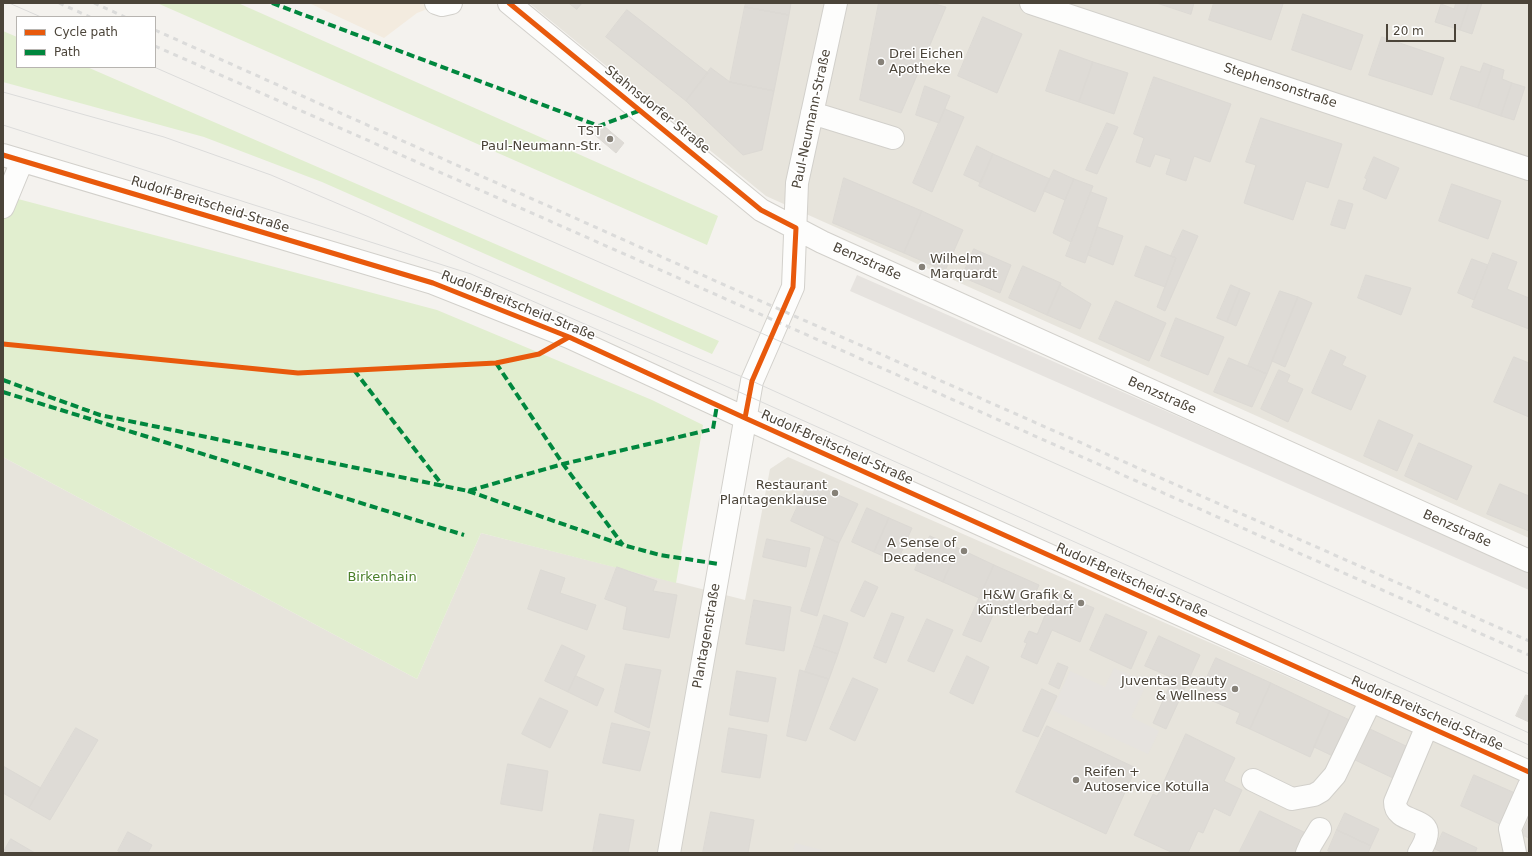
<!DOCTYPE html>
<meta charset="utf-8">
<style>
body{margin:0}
#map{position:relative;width:1532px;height:856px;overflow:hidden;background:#f4f2ee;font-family:"DejaVu Sans",sans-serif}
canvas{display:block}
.frame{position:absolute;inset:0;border:4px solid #4b4439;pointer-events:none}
.legend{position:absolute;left:16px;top:16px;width:140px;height:52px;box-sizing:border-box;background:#fff;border:1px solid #b7b4b0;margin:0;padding:5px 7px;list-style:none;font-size:12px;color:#4b4439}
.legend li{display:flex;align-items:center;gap:8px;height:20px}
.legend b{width:20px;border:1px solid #b7b4b0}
.scale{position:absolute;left:1386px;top:24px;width:70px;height:18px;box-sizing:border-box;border:2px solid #4b4439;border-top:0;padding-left:5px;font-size:12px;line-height:14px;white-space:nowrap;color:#4b4439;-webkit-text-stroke:3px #fff;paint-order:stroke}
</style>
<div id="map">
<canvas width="1532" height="856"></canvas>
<div class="frame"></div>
<ul class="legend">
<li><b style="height:5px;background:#e8590c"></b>Cycle path</li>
<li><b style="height:5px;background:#00873e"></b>Path</li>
</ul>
<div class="scale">20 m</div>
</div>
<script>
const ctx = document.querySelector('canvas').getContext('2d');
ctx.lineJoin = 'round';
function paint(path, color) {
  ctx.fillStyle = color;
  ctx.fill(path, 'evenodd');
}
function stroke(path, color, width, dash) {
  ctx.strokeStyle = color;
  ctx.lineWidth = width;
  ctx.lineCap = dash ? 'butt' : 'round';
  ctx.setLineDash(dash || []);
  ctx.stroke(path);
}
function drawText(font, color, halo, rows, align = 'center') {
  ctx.font = font + ' "DejaVu Sans",sans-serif';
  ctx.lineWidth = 3;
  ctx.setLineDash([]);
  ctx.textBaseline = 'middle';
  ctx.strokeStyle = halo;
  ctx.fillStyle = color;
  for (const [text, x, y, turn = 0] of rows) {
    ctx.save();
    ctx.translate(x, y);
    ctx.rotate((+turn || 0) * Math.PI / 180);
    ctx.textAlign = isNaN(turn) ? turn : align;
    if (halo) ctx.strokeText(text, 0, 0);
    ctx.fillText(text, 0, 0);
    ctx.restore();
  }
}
paint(new Path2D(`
 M529,3H1529V538L766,196Z
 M3,457L417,679L481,533L745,600L770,469L788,457L1529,783V853H3Z`), '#e7e4dc');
paint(new Path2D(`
 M309,3H443L417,13L384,38Z`), '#f3ebdf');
paint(new Path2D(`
 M157,3H238L718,216L707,245Z
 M3,31L17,37V67H87L719,341L712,354L322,182L204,137L3,82Z
 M3,195L437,310L652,400L703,425L676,583L481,533L417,679L3,457Z`), '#e1eecf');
paint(new Path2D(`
 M857,275L1529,571V590L850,291Z
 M1114,668L1147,683L1131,717L1159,731L1148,754L1052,710L1070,671L1105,687Z
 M795,843L834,853H793Z`), '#e6e3df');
const building = new Path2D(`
 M569,3H582L577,9Z
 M746,3H791L789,15L745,7Z
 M879,3H931L946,7L901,113L860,100Z
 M1157,3H1194L1191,14Z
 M1214,3H1280L1283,4L1271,40L1209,20Z
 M1456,3H1469L1460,30L1435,22L1441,4L1454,9Z
 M1469,3H1482L1472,34L1460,30Z
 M745,7L789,15L774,91L730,82Z
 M627,10L708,73L686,101L606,37Z
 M1303,14L1363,35L1351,70L1292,50Z
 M983,17L1022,34L997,93L958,76Z
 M1382,37L1444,58L1432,95L1369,75Z
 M1060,50L1093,62L1079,102L1046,91Z
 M1093,62L1128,73L1114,114L1079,102Z
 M1484,63L1492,66L1478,108L1450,99L1461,66L1480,72Z
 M1492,66L1504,70L1502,79L1512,83L1501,116L1478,108Z
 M711,68L730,82L774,91L762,150L743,155L686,101Z
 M1154,77L1231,104L1210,162L1194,156L1186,181L1166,174L1171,159L1155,154L1150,167L1136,162L1144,138L1134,134Z
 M1512,83L1525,87L1514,120L1501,116Z
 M925,86L950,96L939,123L916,115Z
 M945,109L964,117L932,192L913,183Z
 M1261,118L1342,144L1328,188L1306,181L1293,220L1244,203L1256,165L1246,162Z
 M1107,123L1118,127L1097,174L1086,170Z
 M604,126L624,143L616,153L596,136Z
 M977,146L993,154L981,183L964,175Z
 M993,154L1050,179L1035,212L979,186Z
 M1374,157L1399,168L1386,199L1363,189L1367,179L1365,178Z
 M1054,170L1074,179L1065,200L1044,191Z
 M844,178L922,211L904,253L833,223Z
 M1074,179L1093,186L1071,242L1053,233L1065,200Z
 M1452,184L1501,201L1488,239L1439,221Z
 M1091,192L1107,198L1085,263L1066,256Z
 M1339,200L1353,204L1345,229L1331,225Z
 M922,211L963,230L945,271L904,253Z
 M1098,227L1123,236L1113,265L1088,255Z
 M1183,230L1198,236L1165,311L1157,307L1176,258L1171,256Z
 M1146,246L1176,258L1165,287L1135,276Z
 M974,249L1011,265L1000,293L962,277Z
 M1493,253L1517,262L1507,289L1529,298V329L1472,307Z
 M1472,259L1488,265L1474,300L1458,293Z
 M1023,266L1061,283L1047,315L1009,298Z
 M1366,275L1411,288L1401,315L1358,298Z
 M1060,285L1091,304L1080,329L1047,315Z
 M1231,285L1240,289L1227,322L1217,318Z
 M1240,289L1250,293L1236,326L1227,322Z
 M1280,291L1298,297L1267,374L1248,366Z
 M1298,297L1312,303L1285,367L1272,361Z
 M1116,301L1166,323L1149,361L1099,339Z
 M1176,318L1224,337L1208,375L1161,356Z
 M1331,350L1346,357L1342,365L1366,376L1351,410L1312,393Z
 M1514,357L1529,363V417L1494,402Z
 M1229,358L1267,374L1252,407L1214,392Z
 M1279,370L1290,375L1287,382L1303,389L1288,422L1261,409Z
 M1379,420L1413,435L1397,471L1364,456Z
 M1419,443L1472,466L1457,500L1405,476Z
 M809,482L858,504L839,543L791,521Z
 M1500,484L1529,496V531L1487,514Z
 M867,508L889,518L874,552L852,542Z
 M889,518L912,528L897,562L874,552Z
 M930,536L958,548L943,582L915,570Z
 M825,537L839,543L817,616L801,611Z
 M767,539L810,548L806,567L763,557Z
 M958,548L994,565L979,598L943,582Z
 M994,565L1039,585L1025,616L998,604L981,642L963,635Z
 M617,567L657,581L653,591L677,595L669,638L623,629L627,607L605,599Z
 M541,570L565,578L560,593L596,605L587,630L528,609Z
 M865,581L878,587L864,617L851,611Z
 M1055,592L1094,608L1080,642L1052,630L1037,664L1021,657L1027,643L1024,642L1029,631L1037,634Z
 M754,600L791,607L784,651L746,644Z
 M892,613L904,617L886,663L874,658Z
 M1106,614L1147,632L1131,669L1090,650Z
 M824,615L848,623L838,654L814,646Z
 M927,619L953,630L934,672L908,661Z
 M1159,636L1200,655L1166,729L1153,723L1173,678L1145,666Z
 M562,645L585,656L568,692L545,681Z
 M814,646L838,654L829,679L805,672Z
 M967,656L989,667L973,704L950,693Z
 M1216,658L1271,683L1250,729L1236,723L1240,713L1199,695Z
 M1058,663L1068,667L1059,689L1049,684Z
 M626,664L661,670L649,728L615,712Z
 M800,670L829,679L806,741L787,736Z
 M737,671L776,678L768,722L730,715Z
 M576,676L604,689L597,706L568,692Z
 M853,678L878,689L855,741L830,729Z
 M1271,683L1330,711L1310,757L1250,729Z
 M1042,689L1057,696L1038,737L1023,731Z
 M1526,695L1529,696V722L1516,716Z
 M540,698L568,711L550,748L522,734Z
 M1330,711L1354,722L1337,758L1314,747Z
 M612,723L650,732L640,771L603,763Z
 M1047,726L1136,768L1106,834L1016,792Z
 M76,728L98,740L50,820L29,808Z
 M729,728L767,735L760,778L722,772Z
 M1368,728L1408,747L1393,778L1353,759Z
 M1186,734L1235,758L1224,781L1242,790L1230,816L1214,808L1203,833L1198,831L1188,853H1173L1134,835L1153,794L1157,796Z
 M508,764L548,771L542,811L501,804Z
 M3,766L41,788L29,808L3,793Z
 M1474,775L1515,793L1502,825L1461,806Z
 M1260,811L1310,835L1301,853H1239Z
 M711,812L754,820L748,853H703Z
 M1345,813L1379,829L1371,846L1337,830Z
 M600,814L634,820L628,853H593Z
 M1529,819V838L1522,835Z
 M1337,830L1371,846L1368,853H1333L1328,851Z
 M128,832L152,845L148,853H121L118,851Z
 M1443,832L1477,848L1475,853H1444L1435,849Z
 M11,839L35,853H3Z`);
paint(building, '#dedbd6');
stroke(building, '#dcd9d4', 1);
const minor = new Path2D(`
 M436,3L442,5L451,3
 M509,3L761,210L822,242L1529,561
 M1031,3L1529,169
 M812,113L893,138
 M3,155L433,283L569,337L745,418L1529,772
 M3,207L22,161
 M1253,780L1292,799L1314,795L1321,791L1335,775L1371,700
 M669,853L752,381L793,287L797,183L836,3
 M1307,853L1311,844L1320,829
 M1419,853C1422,848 1425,843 1426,838C1433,816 1395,825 1395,802L1427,726
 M1515,853L1510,829L1529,786`);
stroke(minor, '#d2d0cb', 24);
stroke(minor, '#fdfdfc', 22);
stroke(new Path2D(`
 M9,3L41,17
 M154,67L818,358L1529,674
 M3,92L164,137L271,175L369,217L475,265L752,381L1529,733
 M3,125L471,274L737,391L1529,745`), '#dbdbda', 1);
stroke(new Path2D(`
 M59,3L90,17
 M94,3L125,17
 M155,30L738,291L1529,641
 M155,46L1529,655`), '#dbdbda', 3, [5, 5]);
stroke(new Path2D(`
 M272,3L599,126L641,110
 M496,363L563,464L623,545
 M354,370L443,486
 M3,380L100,415L468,491L563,464L713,429L717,405
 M3,392L464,535
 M468,491L623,545L660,555L719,564`), '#00873e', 4, [8, 4]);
stroke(new Path2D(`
 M509,3L761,210L796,228L793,287L752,381L745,418
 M3,155L433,283L569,337L745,418L1529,772
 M3,344L298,373L496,363L539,354L569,337`), '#e8590c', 5);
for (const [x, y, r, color] of [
 [881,62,4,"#868178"],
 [610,139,4,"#868178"],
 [922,267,4,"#868178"],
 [835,493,4,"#868178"],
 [964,551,4,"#868178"],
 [1081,603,4,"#868178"],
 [1235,689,4,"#868178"],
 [1076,780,4,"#868178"]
]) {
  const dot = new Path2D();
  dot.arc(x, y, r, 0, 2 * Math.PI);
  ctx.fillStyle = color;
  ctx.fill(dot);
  stroke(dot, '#fff', 1.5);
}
drawText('13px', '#4b4439', '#fff', [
 ["Drei Eichen",889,55,"left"],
 ["Apotheke",889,70,"left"],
 ["TST",602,132],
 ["Paul-Neumann-Str.",602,147],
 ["Wilhelm",930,260,"left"],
 ["Marquardt",930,275,"left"],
 ["Restaurant",827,486],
 ["Plantagenklause",827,501],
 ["A Sense of",956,544],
 ["Decadence",956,559],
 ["H&W Grafik &",1073,596],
 ["Künstlerbedarf",1073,611],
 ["Juventas Beauty",1227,682],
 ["& Wellness",1227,697],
 ["Reifen +",1084,773,"left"],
 ["Autoservice Kotulla",1084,788,"left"]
], 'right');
drawText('13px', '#4b4439', '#fff', [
 ["Stephensonstraße",1280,86,18],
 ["Stahnsdorfer Straße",657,110,39],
 ["Paul-Neumann-Straße",812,119,-78],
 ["Rudolf-Breitscheid-Straße",210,205,17],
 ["Benzstraße",867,262,24],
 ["Rudolf-Breitscheid-Straße",518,306,22],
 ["Benzstraße",1162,396,24],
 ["Rudolf-Breitscheid-Straße",837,448,24],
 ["Benzstraße",1457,529,24],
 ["Rudolf-Breitscheid-Straße",1132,581,24],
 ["Plantagenstraße",707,636,-80],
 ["Rudolf-Breitscheid-Straße",1427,714,24]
]);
drawText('13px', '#4a7f2a', '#fff', [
 ["Birkenhain",382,578]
]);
</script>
